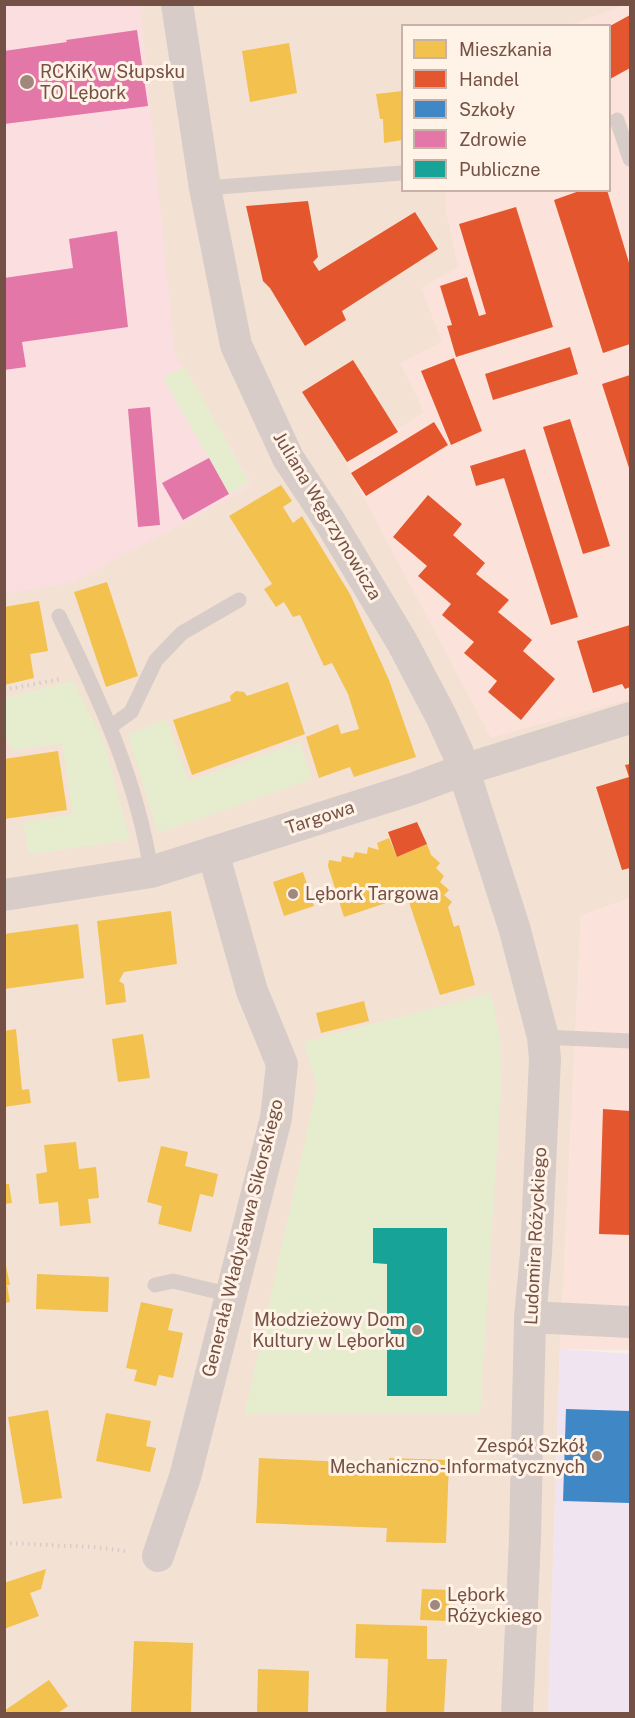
<!DOCTYPE html>
<meta charset="utf-8">
<style>
body{margin:0}
#map{position:relative;width:635px;height:1718px;overflow:hidden;background:#f7eee5;font-family:"Public Sans",sans-serif}
canvas{display:block}
.frame{position:absolute;inset:0;border:6px solid #755045;pointer-events:none}
.legend{position:absolute;left:401px;top:24px;width:210px;height:168px;box-sizing:border-box;background:#fff2e6;border:2px solid #c8b1a6;margin:0;padding:8px 10px;list-style:none;font-size:18px;color:#755045}
.legend li{display:flex;align-items:center;gap:12px;height:30px}
.legend b{width:30px;border:2px solid #c8b1a6}
</style>
<div id="map">
<canvas width="635" height="1718"></canvas>
<div class="frame"></div>
<ul class="legend">
<li><b style="height:16px;background:#f2c14e"></b>Mieszkania</li>
<li><b style="height:16px;background:#e4572e"></b>Handel</li>
<li><b style="height:16px;background:#3f88c5"></b>Szkoły</li>
<li><b style="height:16px;background:#e377a8"></b>Zdrowie</li>
<li><b style="height:16px;background:#17a398"></b>Publiczne</li>
</ul>
</div>
<script>
const ctx = document.querySelector('canvas').getContext('2d');
ctx.lineJoin = 'round';
function paint(path, color) {
  ctx.fillStyle = color;
  ctx.fill(path, 'evenodd');
}
function stroke(path, color, width, dash) {
  ctx.strokeStyle = color;
  ctx.lineWidth = width;
  ctx.lineCap = dash ? 'butt' : 'round';
  ctx.setLineDash(dash || []);
  ctx.stroke(path);
}
function drawText(font, color, halo, rows, align = 'center') {
  ctx.font = font + ' "Public Sans",sans-serif';
  ctx.lineWidth = 6;
  ctx.setLineDash([]);
  ctx.textBaseline = 'middle';
  ctx.strokeStyle = halo;
  ctx.fillStyle = color;
  for (const [text, x, y, turn = 0] of rows) {
    ctx.save();
    ctx.translate(x, y);
    ctx.rotate((+turn || 0) * Math.PI / 180);
    ctx.textAlign = isNaN(turn) ? turn : align;
    if (halo) ctx.strokeText(text, 0, 0);
    ctx.fillText(text, 0, 0);
    ctx.restore();
  }
}
paint(new Path2D(`
 M5,5H630V898L581,916L560,1349L548,1713L5,1714ZM402,26H610V190H402Z`), '#f3e2d4');
paint(new Path2D(`
 M624,5H630V699L491,738L345,462L424,412L400,363L442,342L421,288L458,267L446,212L445,191L610,190V26L571,25Z
 M630,898V1350L560,1349L581,916Z`), '#fbe2da');
paint(new Path2D(`
 M560,1349L630,1354V1713L548,1714Z`), '#f0e4f1');
paint(new Path2D(`
 M5,5H140L175,355L254,485L74,582L5,594Z`), '#fadee0');
paint(new Path2D(`
 M185,367L250,483L229,494L163,378Z
 M73,681L104,742L130,840L29,854L23,823L73,814L62,743L12,750L5,733V698Z
 M166,719L189,781L300,742L312,779L158,833L128,735Z
 M491,993L500,1039L501,1088L480,1413H245L317,1087L304,1042Z`), '#e5edce');
paint(new Path2D(`
 M289,43L297,93L250,102L242,51Z
 M402,91V140L384,143L383,119H380L376,94Z
 M281,485L292,501L283,507L293,523L302,516L350,594L389,680L416,757L354,777L350,767L319,778L306,737L338,724L341,734L359,729L348,694L332,663L324,666L300,615L293,617L284,602L276,607L264,589L272,584L229,516Z
 M107,582L138,676L106,687L74,592Z
 M39,601L48,651L30,654L34,678L4,685V607Z
 M288,682L305,734L192,775L173,720L231,701L230,696L236,691L244,692L247,696Z
 M58,751L67,810L4,819V759Z
 M389,838L397,857L427,844L431,855L440,863L436,868L444,876L440,882L449,890L444,895L452,902L448,907L454,927L459,925L475,985L440,995L407,896L344,917L328,866L329,860L341,862L342,856L353,858L355,852L367,854L368,847L379,850L377,843Z
 M303,872L314,906L284,916L273,882Z
 M171,911L177,964L124,972L119,981L124,984L126,1002L106,1005L97,921Z
 M78,924L84,978L4,989V934Z
 M364,1001L369,1021L321,1033L316,1013Z
 M16,1029L22,1090L29,1089L31,1103L4,1107V1031Z
 M143,1034L150,1078L118,1082L112,1039Z
 M76,1142L79,1169L96,1167L99,1198L88,1199L91,1223L60,1226L58,1202L39,1204L36,1174L47,1172L44,1145Z
 M161,1146L188,1152L185,1166L218,1174L213,1197L200,1194L191,1232L158,1224L162,1206L147,1202Z
 M4,1184H9L12,1203L4,1204Z
 M4,1256L10,1285H7L10,1302L4,1303Z
 M37,1274L109,1277L108,1312L36,1309Z
 M141,1302L173,1309L168,1330L183,1333L173,1378L159,1375L156,1386L134,1381L137,1370L126,1368Z
 M48,1410L62,1498L23,1504L8,1417Z
 M106,1413L151,1421L146,1446L156,1448L150,1472L96,1461Z
 M259,1458L389,1464V1458L449,1460L446,1543L386,1542L387,1528L256,1523Z
 M46,1569L41,1589L30,1593L39,1616L4,1629V1583Z
 M422,1589L450,1590L448,1621L420,1620Z
 M356,1624L427,1626V1659H447L444,1713H386L388,1659L355,1658Z
 M134,1641L193,1643L191,1713L131,1712Z
 M258,1669L309,1671L308,1713H257Z
 M49,1680L68,1706L58,1713H4V1711Z`), '#f2c14e');
paint(new Path2D(`
 M630,15V68L610,79V26Z
 M582,190H607L630,266V344L603,353L554,200Z
 M308,201L318,257L313,262L319,271L415,212L438,249L342,311L346,320L305,346L270,288L263,281L246,206Z
 M516,207L553,327L456,357L447,326L452,325L440,286L467,277L479,316L486,314L459,224Z
 M570,347L578,374L493,400L485,374Z
 M454,358L482,431L451,445L421,371Z
 M353,360L398,432L347,462L302,392Z
 M630,375V471L602,384Z
 M570,419L610,546L583,554L543,427Z
 M434,422L448,445L366,496L351,473Z
 M525,449L578,617L551,625L504,478L476,486L470,466Z
 M428,495L462,524L453,535L485,563L476,574L509,600L498,612L532,640L523,651L555,679L521,720L488,692L497,681L464,653L474,642L442,615L451,604L418,576L427,566L393,537Z
 M630,625V687L625,689L622,684L593,693L577,641Z
 M630,764V868L622,870L596,787L629,777L625,765Z
 M417,822L427,844L397,857L388,832Z
 M603,1109L630,1111V1235L599,1234Z`), '#e4572e');
paint(new Path2D(`
 M566,1409L630,1411V1503L563,1501Z`), '#3f88c5');
paint(new Path2D(`
 M137,30L148,106L4,124V51L67,42L66,40Z
 M117,231L128,327L22,342L26,367L4,370V278L73,268L69,239Z
 M150,407L160,525L138,527L128,409Z
 M209,458L229,494L183,520L162,483Z`), '#e377a8');
paint(new Path2D(`
 M373,1228H447V1396H387V1264L373,1263Z`), '#17a398');
stroke(new Path2D(`
 M4,690L60,679
 M4,1543L94,1547L125,1551`), '#d8ccc8', 4, [1.5, 4.5]);
stroke(new Path2D(`
 M617,120L630,159
 M205,188L402,173
 M59,616C99,698 138,782 151,872
 M110,727L131,712L156,660L182,633L239,600
 M543,1037L630,1041
 M155,1285L173,1281L231,1295`), '#d8ccc8', 15);
stroke(new Path2D(`
 M177,4L205,188L236,345L288,458L329,520L402,642L441,716L458,753L514,927L543,1037L545,1059L536,1254L530,1317L525,1538L517,1714
 M4,895L151,872L412,789L463,770L630,718
 M530,1317L630,1322
 M158,1556L185,1477L276,1118L282,1064L252,991L213,852`), '#d8ccc8', 32);
for (const [x, y, r, color] of [
 [27,82,8,"#a2877d"],
 [293,894,6,"#a2877d"],
 [417,1330,6,"#a2877d"],
 [597,1456,6,"#a2877d"],
 [435,1605,6,"#a2877d"]
]) {
  const dot = new Path2D();
  dot.arc(x, y, r, 0, 2 * Math.PI);
  ctx.fillStyle = color;
  ctx.fill(dot);
  stroke(dot, '#fff2e6', 2);
}
drawText('18px', '#755045', '#fff2e6', [
 ["RCKiK w Słupsku",40,72],
 ["TO Lębork",40,93],
 ["Lębork Targowa",305,894],
 ["Młodzieżowy Dom",405,1320,"right"],
 ["Kultury w Lęborku",405,1341,"right"],
 ["Zespół Szkół",585,1446,"right"],
 ["Mechaniczno-Informatycznych",585,1467,"right"],
 ["Lębork",447,1595],
 ["Różyckiego",447,1616]
], 'left');
drawText('18px', '#755045', '#fff2e6', [
 ["Juliana Węgrzynowicza",327,516,59],
 ["Targowa",320,818,-18],
 ["Ludomira Różyckiego",536,1236,-87],
 ["Generała Władysława Sikorskiego",243,1238,-76]
]);
</script>
